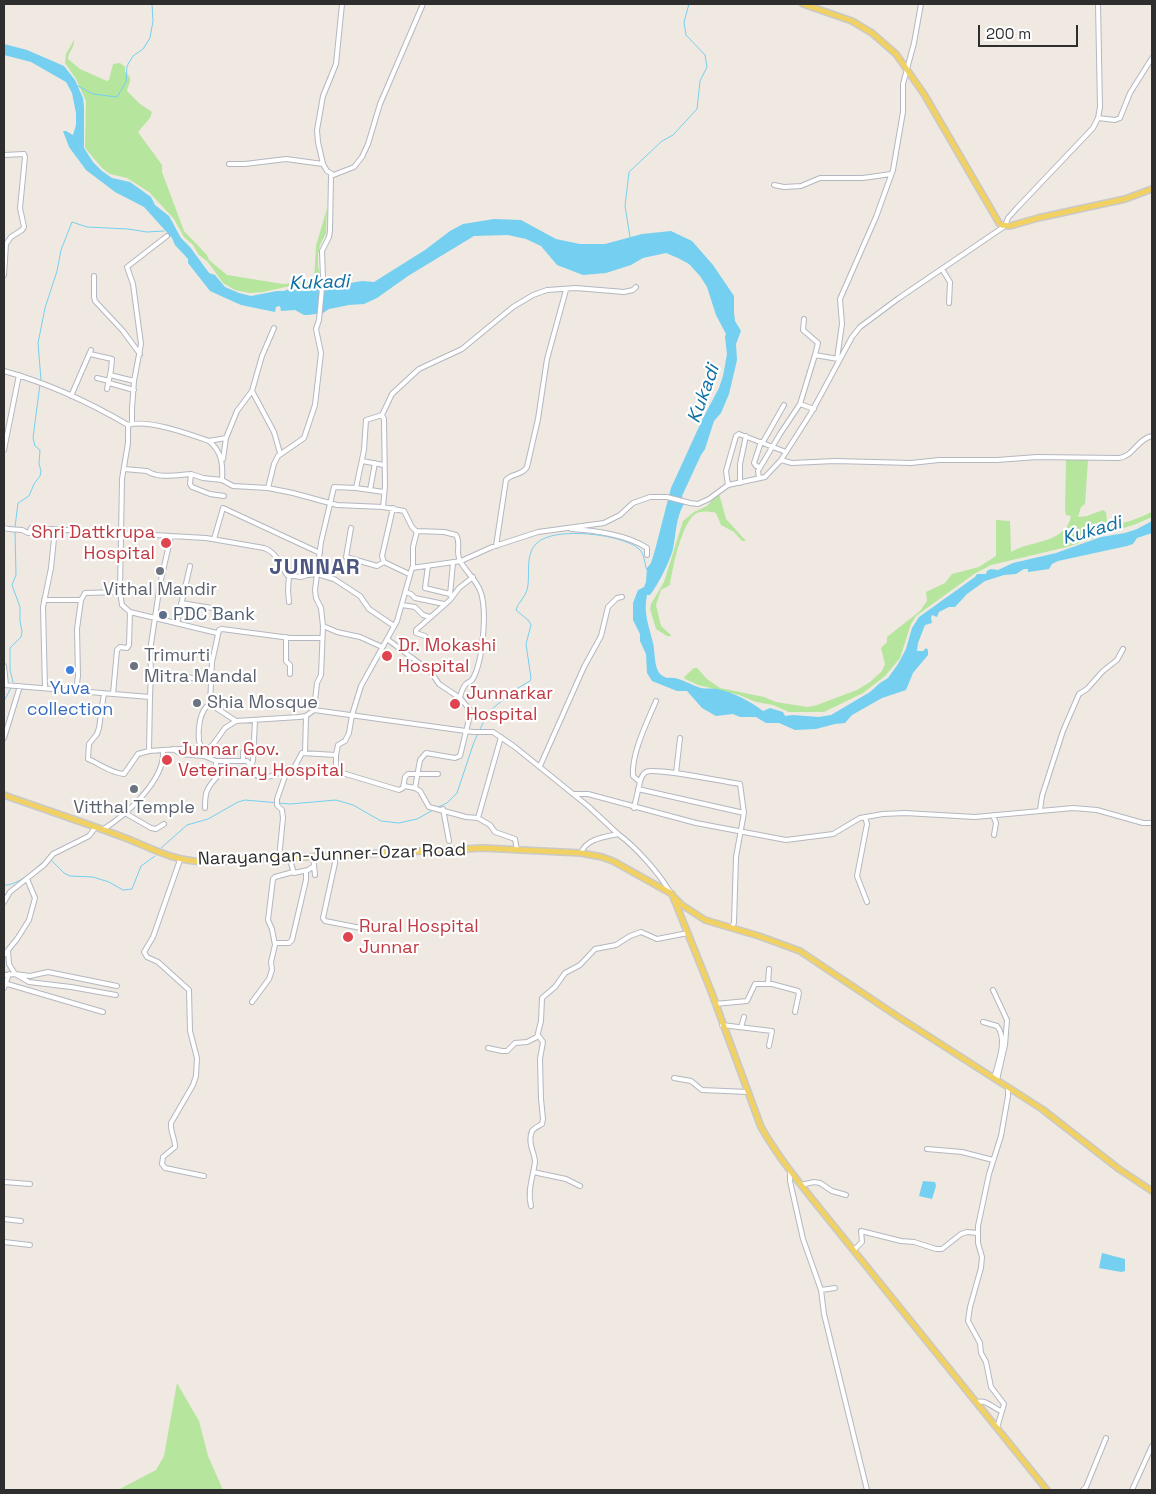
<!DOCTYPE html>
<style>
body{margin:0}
#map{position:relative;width:1156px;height:1494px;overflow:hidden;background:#efe9e1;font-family:"Space Grotesk",sans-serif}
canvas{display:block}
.frame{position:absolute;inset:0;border:5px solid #2e2e2e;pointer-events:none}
.scale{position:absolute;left:978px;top:25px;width:100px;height:22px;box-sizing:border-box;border:2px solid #2e2e2e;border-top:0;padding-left:6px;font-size:15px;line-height:18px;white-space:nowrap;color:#2e2e2e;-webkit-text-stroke:4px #fff;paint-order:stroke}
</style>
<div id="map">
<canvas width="1156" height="1494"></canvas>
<div class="frame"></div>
<div class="scale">200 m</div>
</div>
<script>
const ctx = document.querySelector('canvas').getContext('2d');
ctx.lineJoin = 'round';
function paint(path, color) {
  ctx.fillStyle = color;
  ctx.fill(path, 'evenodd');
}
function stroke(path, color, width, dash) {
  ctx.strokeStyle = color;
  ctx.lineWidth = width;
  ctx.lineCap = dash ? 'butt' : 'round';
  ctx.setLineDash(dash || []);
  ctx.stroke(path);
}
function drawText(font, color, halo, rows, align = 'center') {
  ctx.font = font + ' "Space Grotesk",sans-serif';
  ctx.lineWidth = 4.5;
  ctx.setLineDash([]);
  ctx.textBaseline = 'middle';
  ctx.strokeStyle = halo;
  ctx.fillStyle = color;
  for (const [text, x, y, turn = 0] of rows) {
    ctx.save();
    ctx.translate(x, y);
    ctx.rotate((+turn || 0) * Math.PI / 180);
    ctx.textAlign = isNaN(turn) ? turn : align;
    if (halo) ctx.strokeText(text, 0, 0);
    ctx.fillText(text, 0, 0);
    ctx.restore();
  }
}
paint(new Path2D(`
 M74,40C75,47 68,52 68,59L80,69L107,81L109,80L113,64L120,63L125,67V72C134,79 129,82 127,91L140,104L152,112L150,118L138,132L162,165V172L184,231L207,255L209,260L227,275L283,284L314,281L316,246L327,208L326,233L320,245L318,255V267L321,277L318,283L313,286H290L263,292L250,293L235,290L223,283L208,262L199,255L193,245L184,237L174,219L149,192L127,178L110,174L102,168L85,148L86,101L76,79L65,63L66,54Z
 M1066,460H1088L1085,504L1081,507L1078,517L1087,516L1103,510L1106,512L1107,521C1120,528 1140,517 1152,512V517L1136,524L1067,547L991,565L974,574L916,616L911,624L900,658L885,676L863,693L824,712H789L773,705L756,702L739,695L698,685L685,679L684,677L694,668H697L707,679L720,688L764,697L776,702L808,707L817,705L857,690L870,682L882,671L885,664L881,648L887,642V637L920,611L927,601L926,592L945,583L952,574L979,567L996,556V520L1010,521L1011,552C1030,540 1066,544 1071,516L1066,515L1065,510Z
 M719,493L726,519L746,541H742L734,532L721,525L716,513C710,511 702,511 697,513C682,520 672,570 670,585L661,590L656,605L661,626L671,635V636H667L656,629L650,609L651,604L664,582L683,521L694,512L707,506Z
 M177,1383L199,1421L208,1456L223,1490H118L156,1470L164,1456Z`), '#b6e59e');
paint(new Path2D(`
 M4,44L27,50L64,66L75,80L83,98L84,107V148L93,162L102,171L112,178L130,182L151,197L155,205L169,216L181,238L190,247L209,273L215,275L225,287L239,293L251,296L277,291H284L289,289L305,291L362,281L374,282L425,250L450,231L463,224L494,219L521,220L556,239L580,244H605L642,234L671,231L692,241L713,265L734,296V313L735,321L741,331L736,344L737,360L729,394L721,413L714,421L705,449L701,455L682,496L684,504C676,517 676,534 673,549C670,561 658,585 650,595H647C643,613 649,626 653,643C655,651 654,663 658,671C660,675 663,676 667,678C679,676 690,685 701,688C706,689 712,688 717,689C733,692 750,701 763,711L770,708L783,712L785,716L793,715L819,717L831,715L870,692L880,683L888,678L898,664L906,649L912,628L919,617L975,577L977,574H986L987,571L991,569L998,570L1013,563L1056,553L1101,537L1125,533L1137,529L1152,521V533L1137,538L1133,544L1127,546L1058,561L1052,564L1049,569L1028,572V569H1024L1016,574L1004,575L985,581L967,594L955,607H949L939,612L937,617L932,615L931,618L932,623L925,625L918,643L917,651H923L926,648L928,650V655L913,673L906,690L882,698L852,715L845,723L835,724L816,729L795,730L779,723H766L756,717H740L733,714L716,716L702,708L687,691H677L652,681L647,673L646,654L640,641V634L633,620V603L638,590L644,587L646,582L647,568L651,563L655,550L671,488L703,418L719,388L723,376L727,354L725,337L726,334L716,315L707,287L700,276L689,264L678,258L666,253L643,258L631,265L606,273L583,275L557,265L541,246L526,239L508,235L474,236L408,276L377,298L364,304L349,305L329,309L323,313L308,315H304L295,310L281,311L280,306L276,307L275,312L241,305L210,291L188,263V259L175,245L172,238L144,207L115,192L86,170L69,147L63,131H66L73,135L76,125V113L72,93L66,82L31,62L4,55Z
 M923,1181L935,1182L936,1186L932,1199L919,1196Z
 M1102,1253L1125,1259V1271L1121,1272L1099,1268Z`), '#75cff0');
stroke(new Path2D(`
 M76,85L93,94L117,97L126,82L127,66L133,56L143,49L150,38L153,21L152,4
 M630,237L625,206L629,172L662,141L673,135L697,109L700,81L707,67L705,55L686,35L684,22L689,4
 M41,380L38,343L45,308L57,271L61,250L72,222L87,227L128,229L147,232L164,231
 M15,527L18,503L29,496L34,484L40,476L41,471L39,464L40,450L35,446L33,438L40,384
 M13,682L10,670V648L21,637L22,632L20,621V607L12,585L16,575L15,531
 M4,701L11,688
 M436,808L447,803L457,793L474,742L483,723L491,710L513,691L530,681L531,678L526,644L531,625L529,621L516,610C518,602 525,598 527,590C531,575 524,555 537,543C554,526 623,534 639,549C645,554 644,564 647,570
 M161,848L187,825L208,819L238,802L245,800L290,804L336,800L353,805L381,821L399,823L417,819L433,810
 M51,860L64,873L70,876L93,877L109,882L123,890L132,889L141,866L155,856
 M4,885C20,886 37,866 48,858`), '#75cff0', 1);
const minor = new Path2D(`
 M1098,118L1115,120L1120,118L1130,93L1152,58
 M4,155L24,154L25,157L20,208L24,227L22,230L11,237L6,244L4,275
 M229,164H245L286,159L323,164
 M332,174L327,171L323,164L318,142L317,130L323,96L336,64L342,4
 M774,185L784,187L801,186L820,178H863L891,174
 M942,269L950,282L949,303
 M94,276V297L95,301L123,331L140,354
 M804,319L803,330L818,343L815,355
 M90,354L112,359L111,370L107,389
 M837,359L842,324L840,299L876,217L893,170L903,112V84L914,43L921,4
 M4,371C47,383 89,402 128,425V443L122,479L120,592L122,605L130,612L217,633
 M110,375L134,381
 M97,378L109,381
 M109,383L134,390
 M252,391L262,356L274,328
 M71,396L91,350
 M800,404L815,355L838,359
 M382,415L384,419L385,486L383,507
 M132,424V409L134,381L141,344L133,284L127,267L167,236
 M128,425C148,419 189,434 209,441C222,452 223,464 222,480L233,486L268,488L293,493L337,505L383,507L404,511L412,527L416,531L444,532L456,535C461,543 456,550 459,558C463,570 477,579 481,593C487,612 483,663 472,680C470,682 468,682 466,684C462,688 461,693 460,698
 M209,441L226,438L237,411L252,391L274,432L280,453
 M763,442L784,405
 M4,450L19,375
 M223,459L226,438
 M781,460L792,463L835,461L911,463L939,460H997L1037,457L1119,458C1134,456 1136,440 1152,436
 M362,461L384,465
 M760,467L756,466L754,463L761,442
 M124,469L147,471C159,479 177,475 191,474
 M759,478L758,471L780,434L800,404L814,409
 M222,480L203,478L191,474L190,484L192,487L210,494L224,496
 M740,483V464L746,436
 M728,485L726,471L736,436L739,434L786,452
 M268,488L274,464L278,456L304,438L315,405L321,353L316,329L319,320L323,278L322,251L329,237L330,231L331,176L354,167L362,157L368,144L380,104L423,4
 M356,488L384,492
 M370,490L375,463
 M393,508L382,556L384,562L409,574
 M4,528C10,530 16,529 22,530C25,531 27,533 29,533L31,528L206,538L264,548C276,552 281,565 287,575L301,577L307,575L317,574L334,579L360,596L369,609L394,626
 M351,528L346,557L377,566L384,562
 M571,529C593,530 628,535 647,548V555
 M214,539L223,508L320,553
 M496,546L506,480C511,473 522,476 527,467L538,419L547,359L566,290
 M428,566L425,588L450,594
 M413,567V547L417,531
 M289,575L288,590L289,602
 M405,592L411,594L415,598L444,604
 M450,595L453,563
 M44,600H81L85,593L120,592
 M181,603L212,608
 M402,605L415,607L423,615L430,617
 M177,623L190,566
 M323,626L337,632L360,637L382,647
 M425,636L416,633V630L450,600L459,588L473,577
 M286,637V661L290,665V674
 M387,639L431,672L439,684L460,698L471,711L460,756L455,758L426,753L420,760L415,788L404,786
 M4,666L6,685
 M151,671L210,681
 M4,685L150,697L149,751L209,747L212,746L225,728L236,721L299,717L306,716L314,710L473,732H493L515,747L588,806L618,834
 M45,688L43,607L51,568L55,529
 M76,690L78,676L77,629L81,600
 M104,693L99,728L97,734L89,744L88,759C100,764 111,773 124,774L138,754L149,751
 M113,694L117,650L120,647L127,648L129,645L130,612
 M150,697L151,671L150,651L160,584L171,536
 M314,710L317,683L321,675L323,626L321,608L316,598L315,590L321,542L334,487L356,488L364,450L366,420L382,415L392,394L419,369L462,349L513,307L533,295L547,290L576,288L624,292L633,290L636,287
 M236,721L210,704L212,662L219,630L222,629L290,638H322
 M501,737L478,818L490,825L495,832L515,839L517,850
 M4,738L20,686
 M173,749L181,754L204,756L216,761H247C251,765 252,772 256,775C265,782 280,772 288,768
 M243,752V761
 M305,753L306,716
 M336,755V769L339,772L399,790L403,788L405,777L408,774H438
 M204,756C204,747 200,747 199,741C198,730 199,710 210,704
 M251,765L253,761L255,720
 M540,766L584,667L601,636L608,607L617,598L622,597
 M676,773L680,738
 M640,782C641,778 642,774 646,772C654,767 726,782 740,784L744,813L736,857L734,923L731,928
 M415,788L420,791L429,807L466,817L478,818
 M638,789L744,813
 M573,794H588L696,823L786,840L833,834L860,818L883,814L905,813L975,817L1073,808L1097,810L1143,823H1152
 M205,808C205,793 206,789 216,778V761
 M634,808L640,782L633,776C631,754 648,720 656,701
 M443,809L449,841
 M1040,810L1042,796L1063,731L1079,694L1087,689L1103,671L1117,660L1123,649
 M125,813L151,828L156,829L164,824
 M993,815L996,823L994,835
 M865,817L867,824L857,876L867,902
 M102,830C125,816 166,780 163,750
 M581,853C586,839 604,837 618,834C636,847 659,873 670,892
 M335,855V863L323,918L325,921L366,929
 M313,856L315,875
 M289,857L294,873L308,870L314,866
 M279,858L283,818L282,810L277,805V799L288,768H294L302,753L336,755L338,745L345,741L349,733L352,715L361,686L397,621L412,568L461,561L492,547L538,532L604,523L620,515L633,503L650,497H667L690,503L698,504L709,499L728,485L765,477L781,460L811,413L852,337L860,327L899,298L1005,226L1008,218L1017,208L1093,128L1098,118L1100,107L1098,4
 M180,860L153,937L144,952L147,957L158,962L189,990L190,1031L197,1058L196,1076L193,1085L171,1123C170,1132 175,1138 175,1147L163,1157L162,1164L165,1168L170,1169L204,1176
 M4,902L10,892L44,865L53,854L89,836L95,828
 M275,943H289L292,940L306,880V871
 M8,951L9,964L15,974L30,976L48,972L117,986
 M4,955L17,939L29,920L35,898L27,879
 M4,975L15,974L29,982L71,987L116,995
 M4,983L103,1012
 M768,984L769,969
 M4,988L9,974
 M993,990L1007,1020L1005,1045L997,1080
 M252,1002L269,979L272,970L271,962L275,945L272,929L268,920L273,879L275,877L293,872
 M715,1004L747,1001L755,984H772L798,991L799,993L795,1012
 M983,1022L997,1026C1008,1039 998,1063 994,1078
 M722,1025L772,1031L769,1046
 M741,1027L744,1017
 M488,1048L502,1051H507L515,1043L527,1042L537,1037L541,1021L542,998L555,987L565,973L580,965L595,949L616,945L630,936L641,932L657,939L688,933
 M674,1078L691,1081L702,1090L748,1092
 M927,1149L962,1152L993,1160
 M790,1171V1181L803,1239L821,1290L824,1314L867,1490
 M533,1172L566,1179L580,1186
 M4,1182L30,1184
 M801,1185L814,1182L820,1183L832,1191L846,1195
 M531,1206C527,1191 533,1177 535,1162C535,1153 527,1143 532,1131C534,1128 539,1126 542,1124L543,1119L541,1099L540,1059L543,1042L538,1035
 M4,1219L21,1221
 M4,1242L30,1245
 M854,1250L862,1242L861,1231L901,1241L914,1242L936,1249H942L961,1234L967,1232L978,1233
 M821,1290L835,1288
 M977,1402C986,1399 993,1408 1001,1411
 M997,1428L1004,1404L991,1387L986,1362L981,1353L980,1343L968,1321L970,1307L981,1268L982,1257L978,1243V1226L989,1174L1001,1136L1008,1096V1087
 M1083,1490L1086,1487L1106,1438
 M1132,1490L1152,1446`);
const major = new Path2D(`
 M803,4L852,21L872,33L896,54L924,94L999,223L1002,225L1010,226L1038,218L1125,199L1152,189
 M4,795C43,809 83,822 123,837C154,849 172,861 206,862L483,848L581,853L602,857L613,861L672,894L711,991L761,1127C777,1155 797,1180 817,1205L1047,1490
 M675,898L682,905L705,920L759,936L800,951L897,1016L1042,1109L1119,1169L1152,1191`);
stroke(minor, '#b4b7c1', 6);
stroke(major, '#c9c9c9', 8);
stroke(minor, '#fff', 4);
stroke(major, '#f2d163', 5);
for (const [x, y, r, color] of [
 [166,543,6,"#e0444e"],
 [160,571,5,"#6b7280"],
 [163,615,5,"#5c6f8a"],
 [387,656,6,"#e0444e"],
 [134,666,5,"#6b7280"],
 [70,670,5,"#3f7fe0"],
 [197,703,5,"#6b7280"],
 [455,704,6,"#e0444e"],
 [167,760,6,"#e0444e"],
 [134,789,5,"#6b7280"],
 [348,937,6,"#e0444e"]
]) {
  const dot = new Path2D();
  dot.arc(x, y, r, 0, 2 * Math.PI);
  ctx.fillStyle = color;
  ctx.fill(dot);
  stroke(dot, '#fff', 2);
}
drawText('18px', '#be3a42', '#fff', [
 ["Shri Dattkrupa",155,533,"right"],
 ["Hospital",155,554,"right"],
 ["Dr. Mokashi",398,646],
 ["Hospital",398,667],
 ["Junnarkar",466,694],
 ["Hospital",466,715],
 ["Junnar Gov.",178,750],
 ["Veterinary Hospital",178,771],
 ["Rural Hospital",359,927],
 ["Junnar",359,948]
], 'left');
drawText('18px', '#5b616d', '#fff', [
 ["Vithal Mandir",160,590],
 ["Trimurti",144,656,"left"],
 ["Mitra Mandal",144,677,"left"],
 ["Shia Mosque",207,703,"left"],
 ["Vitthal Temple",134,808]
]);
drawText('18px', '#4e5e75', '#fff', [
 ["PDC Bank",173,615]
], 'left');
drawText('18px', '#366cbe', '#fff', [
 ["Yuva",70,689],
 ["collection",70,710]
]);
drawText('18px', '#2e2e2e', '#fff', [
 ["Narayangan-Junner-Ozar Road",332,855,-2]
]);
drawText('italic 19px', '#0d6fa3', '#fff', [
 ["Kukadi",319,283,-2],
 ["Kukadi",704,394,-70],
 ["Kukadi",1092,531,-16]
]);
ctx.letterSpacing = '1px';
drawText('bold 22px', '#4d5680', '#fff', [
 ["JUNNAR",315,568]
]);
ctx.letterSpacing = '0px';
</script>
